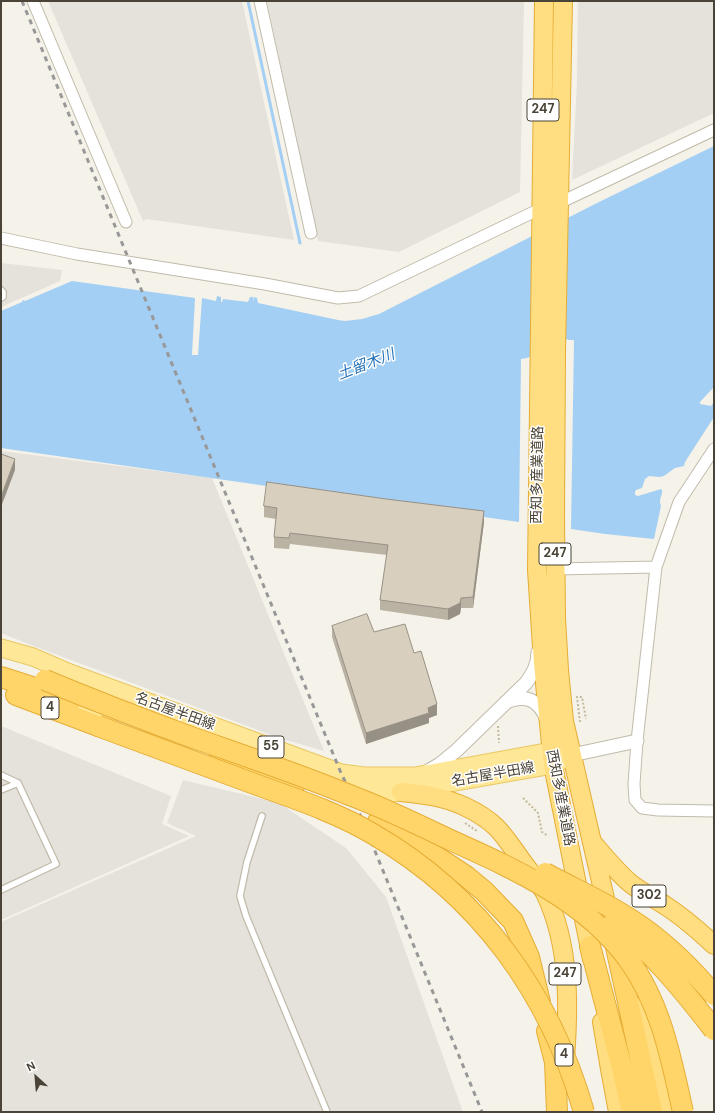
<!DOCTYPE html>
<meta charset="utf-8">
<style>
body{margin:0}
#map{position:relative;width:715px;height:1113px;overflow:hidden;background:#f5f2e9;font-family:"DM Sans",sans-serif}
canvas{display:block}
.frame{position:absolute;inset:0;border:2px solid #4a4337;pointer-events:none}
.north{position:absolute;left:16px;top:1057px;width:40px;height:40px;-webkit-text-stroke:3px #fff;paint-order:stroke;rotate:334deg;font-size:11px;font-weight:700;line-height:16px;text-align:center;color:#4a4337}
.north::after{content:'';display:block;margin:auto;width:14px;height:18px;background:#4a4337;clip-path:polygon(50% 0,100% 100%,50% 72%,0 100%)}
</style>
<div id="map">
<canvas width="715" height="1113"></canvas>
<div class="frame"></div>
<div class="north">N</div>
</div>
<script>
const ctx = document.querySelector('canvas').getContext('2d');
ctx.lineJoin = 'round';
function paint(path, color) {
  ctx.fillStyle = color;
  ctx.fill(path, 'evenodd');
}
function stroke(path, color, width, dash) {
  ctx.strokeStyle = color;
  ctx.lineWidth = width;
  ctx.lineCap = dash ? 'butt' : 'round';
  ctx.setLineDash(dash || []);
  ctx.stroke(path);
}
function drawText(font, color, halo, rows, align = 'center') {
  ctx.font = font + ' "DM Sans","Noto Sans JP",sans-serif';
  ctx.lineWidth = 3;
  ctx.setLineDash([]);
  ctx.textBaseline = 'middle';
  ctx.strokeStyle = halo;
  ctx.fillStyle = color;
  for (const [text, x, y, turn = 0] of rows) {
    ctx.save();
    ctx.translate(x, y);
    ctx.rotate((+turn || 0) * Math.PI / 180);
    ctx.textAlign = isNaN(turn) ? turn : align;
    if (halo) ctx.strokeText(text, 0, 0);
    ctx.fillText(text, 0, 0);
    ctx.restore();
  }
}
paint(new Path2D(`
 M48,1H242L294,240L147,219L143,221Z
 M267,1H524L520,192L399,252L318,241Z
 M578,1H714V113L572,180L577,83Z
 M1,263L62,270L60,281L1,307Z
 M1,451L212,478L324,751L279,738L31,645L1,633Z
 M1,726L171,796L162,824L189,836L1,920Z
 M183,780L279,803L346,848L386,897L463,1112H1V922L196,836L167,823Z`), '#e5e1db');
paint(new Path2D(`
 M714,146V387L700,402V404L711,406L714,402V417L685,462L684,466L675,468L664,476L660,477L649,476L645,479L642,488L636,490L635,492V495L638,496L661,489L662,490C663,496 658,498 661,506L654,539L605,534L571,529L574,340H568V339L527,358L521,359L519,522L1,448V311L22,302L23,300L25,301L72,281L195,298L192,355H198L202,298L216,301L217,296L221,297V302H222L223,299L248,302L250,297H253V301L254,297L257,298L258,303L338,320L345,321L362,319L379,314L599,202Z`), '#a4cff4');
stroke(new Path2D(`
 M248,1L300,243`), '#a4cff4', 3);
const service = new Path2D(`
 M1,290L3,292V297L1,298
 M1,775L18,783
 M1,790L18,783L56,864L1,890
 M262,816L247,862L240,896L246,916L327,1112`);
const minor = new Path2D(`
 M33,1L126,222
 M260,1L311,233
 M559,203L714,130
 M1,238L77,254L265,284L338,298L359,296L542,208
 M714,449L679,502L656,567L637,741L634,784L635,800L642,808L658,810L714,811
 M555,569L656,567`);
const tertiary = new Path2D(`
 M506,702C525,694 539,699 547,720
 M572,755L637,741
 M428,771L440,764L457,750L526,683C533,673 538,665 538,652`);
const primary = new Path2D(`
 M1,648L33,657L70,673L341,773L364,776H415L551,751L572,755
 M57,701L111,714
 M347,790L350,791L393,793L553,765L564,759`);
const trunk = new Path2D(`
 M544,1L537,570L543,663L553,765L592,959
 M563,1L556,351L555,516L556,618L559,670L564,721L609,916
 M401,792C411,793 421,794 431,796C454,800 479,811 496,827C506,837 514,850 522,861C529,871 539,882 545,893C570,945 569,1004 565,1060
 M592,842C604,856 616,871 630,883C641,892 654,898 666,906C683,917 699,931 714,945
 M636,1007L652,1051L667,1112
 M602,1022L610,1069L618,1112`);
const motorway = new Path2D(`
 M1,677L72,700
 M16,695L98,726
 M218,762L249,771L294,786
 M378,822L422,847L466,876L484,891L513,921L529,957L540,1002
 M614,938L652,1112
 M590,946L623,1072L632,1112
 M547,1031L555,1062L557,1112`);
stroke(service, '#c1bbab', 8);
stroke(minor, '#c1bbab', 13);
stroke(tertiary, '#c1bbab', 15);
stroke(primary, '#e9c863', 19);
stroke(trunk, '#e5ad34', 20);
stroke(motorway, '#e5ad34', 22);
stroke(new Path2D(`
 M580,722L577,697H582L586,719
 M498,726L499,743
 M523,798L538,813L542,832L548,836
 M465,823L477,831`), '#c4b89c', 2, [2, 2]);
stroke(service, '#fff', 5.5);
stroke(minor, '#fff', 11);
stroke(tertiary, '#fff', 13);
stroke(primary, '#ffe798', 17);
stroke(trunk, '#ffde81', 18);
stroke(motorway, '#ffd56a', 20);
stroke(new Path2D(`
 M22,1L341,773L354,800L482,1112`), '#989898', 3, [5, 5]);
const motorwayBridge = new Path2D(`
 M45,680C93,700 142,719 191,737C245,756 299,774 352,796C384,808 415,823 446,838C512,868 584,899 628,959C661,1004 671,1058 683,1112
 M98,726C150,745 201,764 252,783C293,798 336,812 373,834C480,896 550,994 584,1112
 M545,873C574,889 605,902 633,921C664,941 691,968 714,995
 M614,922C653,953 684,991 714,1030`);
stroke(motorwayBridge, '#e5ad34', 22, []);
stroke(motorwayBridge, '#ffd56a', 20);
paint(new Path2D(`
 M264,506L484,522L473,608H461L460,614L448,620L380,610V600L387,555L290,544L289,549L274,548V537L276,519L264,517Z
 M332,626L374,632L414,653L437,715L429,718V723L366,744L332,637Z`), '#bab2a3');
paint(new Path2D(`
 M15,459V470L1,507V497Z
 M484,511V522L473,608V597Z
 M461,598V608L460,614L448,620V609Z
 M437,704V715L429,718V723L366,744V733Z`), '#979185');
const building = new Path2D(`
 M1,454L15,459L1,497Z
 M267,482L386,499L484,511L473,597L461,598L460,603L448,609L380,600L388,545L290,533L289,538L274,537L277,508L264,506Z
 M367,614L374,632L405,624L414,653L421,651L437,704L428,708L429,713L366,733L332,626Z`);
paint(building, '#d8cfbe');
stroke(building, '#979185', 1);
for (const [x, y, w] of [
 [543,110,32],
 [555,554,32],
 [50,708,18],
 [271,747,26],
 [649,896,34],
 [565,974,32],
 [564,1055,18]
]) {
  const box = new Path2D();
  box.roundRect(x - w / 2, y - 11, w, 22, 3);
  ctx.fillStyle = '#fff';
  ctx.fill(box);
  stroke(box, '#4a4337', 1);
}
drawText('bold 13px', '#4a4337', null, [
 ["247",543,110],
 ["247",555,554],
 ["4",50,708],
 ["55",271,747],
 ["302",649,896],
 ["247",565,974],
 ["4",564,1055]
]);
drawText('14px', '#4a4337', '#fff', [
 ["西知多産業道路",538,475,-89],
 ["名古屋半田線",175,712,20],
 ["名古屋半田線",493,775,-10],
 ["西知多産業道路",560,798,79]
]);
drawText('italic 15px', '#2a76bb', '#fff', [
 ["土留木川",366,365,-21]
]);
</script>
